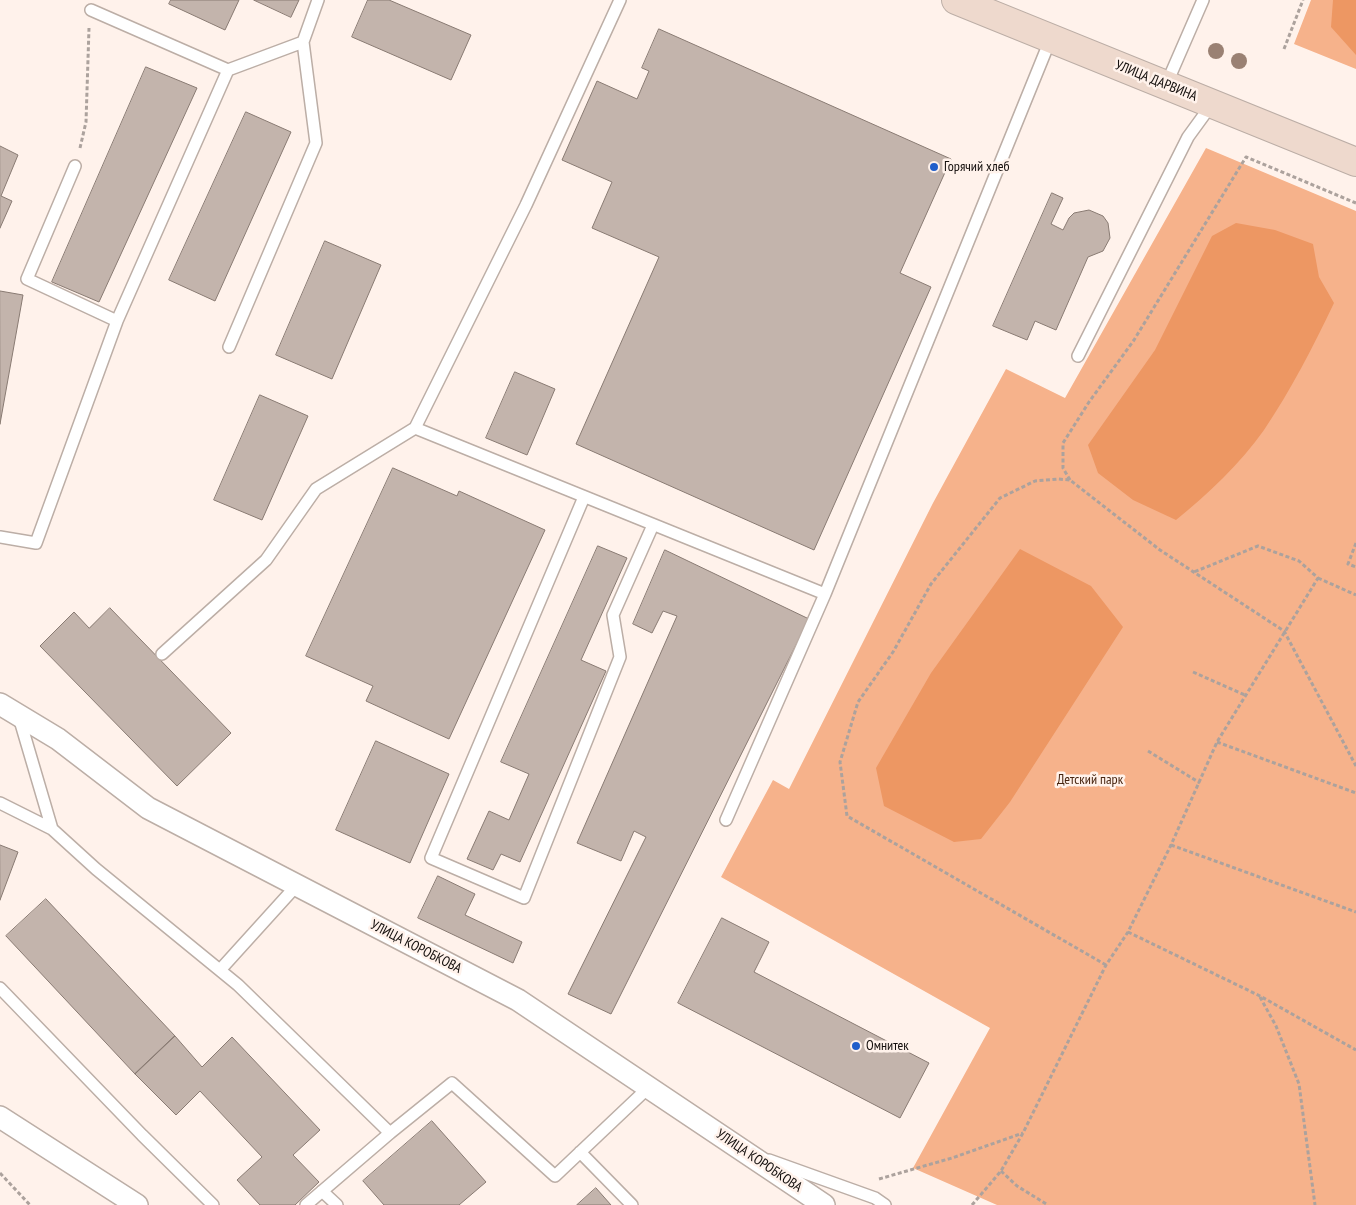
<!DOCTYPE html>
<meta charset="utf-8">
<style>
body{margin:0}
canvas{display:block;background:#fff2eb}
</style>
<canvas width="1356" height="1205"></canvas>
<script>
const ctx = document.querySelector('canvas').getContext('2d');
ctx.lineJoin = 'round';
function paint(path, color) {
  ctx.fillStyle = color;
  ctx.fill(path, 'evenodd');
}
function stroke(path, color, width, dash) {
  ctx.strokeStyle = color;
  ctx.lineWidth = width;
  ctx.lineCap = dash ? 'butt' : 'round';
  ctx.setLineDash(dash || []);
  ctx.stroke(path);
}
function drawText(font, color, halo, rows, align = 'center') {
  ctx.font = font + ' "PT Sans Narrow",sans-serif';
  ctx.lineWidth = 5;
  ctx.setLineDash([]);
  ctx.textBaseline = 'middle';
  ctx.strokeStyle = halo;
  ctx.fillStyle = color;
  for (const [text, x, y, turn = 0] of rows) {
    ctx.save();
    ctx.translate(x, y);
    ctx.rotate((+turn || 0) * Math.PI / 180);
    ctx.textAlign = isNaN(turn) ? turn : align;
    if (halo) ctx.strokeText(text, 0, 0);
    ctx.fillText(text, 0, 0);
    ctx.restore();
  }
}
paint(new Path2D(`
 M1311,0H1356V69L1294,44Z
 M1206,148L1356,211V1205H997L913,1168L990,1028L721,877L773,780L789,789L933,503L1006,369L1065,398Z`), '#f6b28b');
paint(new Path2D(`
 M1333,0H1356V55L1331,27Z
 M1236,223L1275,230L1313,244L1319,277L1334,303C1313,347 1291,390 1264,430C1240,464 1208,494 1176,520L1133,500L1098,473L1088,445L1155,350L1212,236Z
 M1020,549L1091,586L1123,627L1010,802L981,839L954,842L884,806L876,768L931,673Z`), '#ed9763');
const building = new Path2D(`
 M171,0H239L225,30L169,4Z
 M254,0H299L291,17Z
 M368,0H389L471,35L451,80L352,37Z
 M659,29L951,159L900,273L931,287L814,550L576,444L659,257L592,228L612,182L562,160L597,81L637,99L649,71L642,68Z
 M146,67L197,88L99,302L52,282Z
 M246,112L291,132L215,301L169,280Z
 M0,146L18,155L1,196L12,201L0,228Z
 M1052,193L1063,198L1051,224L1063,230L1069,218L1074,213L1089,210L1103,216L1108,223L1110,238L1103,251L1088,257L1056,330L1035,321L1027,340L993,326Z
 M325,241L381,265L332,379L276,355Z
 M0,291L23,295L0,424Z
 M515,372L555,389L527,455L486,438Z
 M260,395L308,416L262,520L214,500Z
 M393,468L457,496L459,491L545,530L449,739L366,701L373,686L306,656Z
 M598,546L627,558L581,660L606,671L520,862L501,854L493,870L467,859L489,811L509,820L529,774L501,762Z
 M665,550L809,619L611,1014L568,994L646,837L634,831L621,861L577,843L677,616L663,611L652,633L633,624Z
 M110,608L231,733L177,786L40,646L74,612L89,628Z
 M376,741L449,774L410,863L336,830Z
 M0,845L18,852L0,900Z
 M438,876L475,894L465,915L522,942L513,963L418,918Z
 M46,899L175,1036L135,1074L6,936Z
 M722,918L769,942L754,972L929,1063L900,1118L678,1003Z
 M175,1036L202,1067L232,1037L320,1130L293,1155L319,1182L295,1205H260L237,1180L262,1157L200,1091L176,1115L135,1074Z
 M432,1121L486,1182L459,1205H384L363,1181Z
 M596,1188L611,1205H577Z`);
paint(building, '#c3b4ac');
stroke(building, '#897b73', 1);
const service = new Path2D(`
 M91,10L228,70
 M1166,85L1203,0
 M75,166L27,279L117,321
 M229,347L316,143L303,42
 M1078,356L1188,137L1212,104
 M415,428L825,594L1051,38
 M584,497L431,858L524,898L620,657L613,615L653,525
 M0,537L36,543L117,321L228,70L303,42L318,0
 M162,654L266,560L316,489L415,428L526,205L620,0
 M19,717L52,829L96,869L238,985L390,1133L306,1205
 M0,803L52,829
 M726,820L825,594
 M220,970L297,885
 M0,988L142,1135L213,1205
 M390,1133L452,1083L555,1176L649,1087
 M580,1152L632,1205
 M769,1160L875,1198L885,1205
 M322,1191L337,1205`);
const minor = new Path2D(`
 M0,704L58,739L148,808L518,1000L824,1205
 M0,1117L137,1205`);
const secondary = new Path2D(`
 M956,0L1356,162`);
stroke(service, '#bcaea6', 14);
stroke(minor, '#bcaea6', 24);
stroke(secondary, '#bcaea6', 30);
stroke(new Path2D(`
 M1284,49L1303,0
 M80,148L86,122L89,28
 M1070,480L1063,468V443L1089,402L1134,340L1246,157L1356,203
 M1356,543L1348,564L1356,567
 M1318,578L1356,595
 M1193,672L1245,695
 M1217,742L1356,793
 M1148,751L1200,783
 M1171,845L1356,912
 M1128,932L1260,996L1356,1050
 M1106,965L847,816L840,762L858,702L893,652L931,584L1000,498L1035,481L1058,479L1070,480L1160,550L1284,631L1356,766
 M1260,997L1276,1026L1299,1084L1315,1205
 M1001,1171L1017,1186L1048,1205
 M0,1173L30,1205
 M879,1179L952,1158L1023,1133
 M972,1205L1001,1171L1023,1133L1106,965L1128,932L1171,845L1217,742L1318,578L1299,561L1258,546L1194,572`), '#aca29d', 3, [4, 2.5]);
stroke(service, '#fff', 11);
stroke(minor, '#fff', 21);
stroke(secondary, '#eed9cd', 28);
ctx.fillStyle = '#9a8173';
for (const [x, y] of [
 [1216,51],
 [1239,61]
]) {
  ctx.beginPath();
  ctx.arc(x, y, 8, 0, 2 * Math.PI);
  ctx.fill();
}
for (const [x, y, r, color] of [
 [934,167,5,"#205eca"],
 [856,1046,5,"#205eca"]
]) {
  const dot = new Path2D();
  dot.arc(x, y, r, 0, 2 * Math.PI);
  ctx.fillStyle = color;
  ctx.fill(dot);
  stroke(dot, '#fff2eb', 2);
}
drawText('14px', '#130e0c', '#fff2eb', [
 ["УЛИЦА ДАРВИНА",1156,81,22],
 ["УЛИЦА КОРОБКОВА",416,947,27],
 ["УЛИЦА КОРОБКОВА",759,1161,34]
]);
drawText('14px', '#130e0c', '#fff2eb', [
 ["Горячий хлеб",944,167],
 ["Омнитек",866,1046]
], 'left');
drawText('14px', '#482510', '#fff2eb', [
 ["Детский парк",1090,780]
]);
</script>
